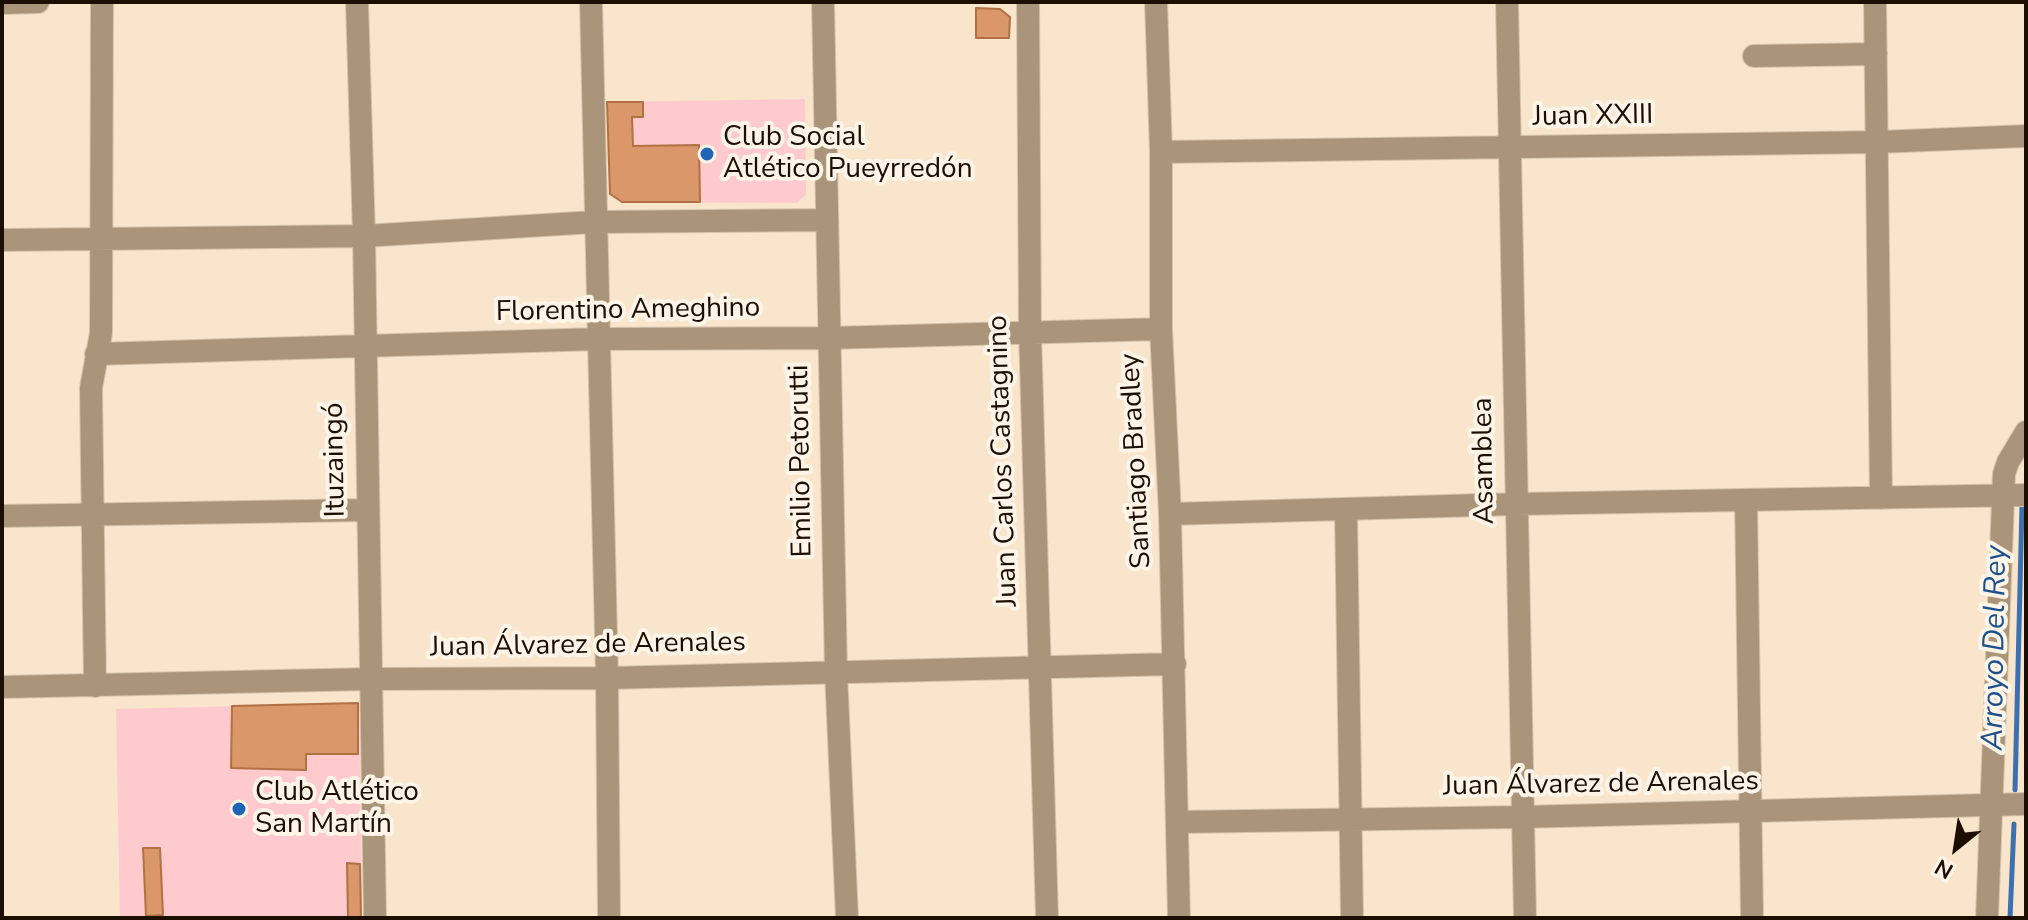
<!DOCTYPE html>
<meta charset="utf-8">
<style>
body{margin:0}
#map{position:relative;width:2028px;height:920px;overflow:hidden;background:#f8e5cb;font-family:"Nunito Sans",sans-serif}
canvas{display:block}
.frame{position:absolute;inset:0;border:4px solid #1c0e00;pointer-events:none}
.north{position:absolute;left:1916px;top:808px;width:80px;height:80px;-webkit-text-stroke:6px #fef4e7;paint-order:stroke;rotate:210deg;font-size:22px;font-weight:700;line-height:32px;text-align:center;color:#1c0e00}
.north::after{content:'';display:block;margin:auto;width:28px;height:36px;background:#1c0e00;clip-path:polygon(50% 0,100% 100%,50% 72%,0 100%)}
</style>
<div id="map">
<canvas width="2028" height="920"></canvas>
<div class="frame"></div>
<div class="north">N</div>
</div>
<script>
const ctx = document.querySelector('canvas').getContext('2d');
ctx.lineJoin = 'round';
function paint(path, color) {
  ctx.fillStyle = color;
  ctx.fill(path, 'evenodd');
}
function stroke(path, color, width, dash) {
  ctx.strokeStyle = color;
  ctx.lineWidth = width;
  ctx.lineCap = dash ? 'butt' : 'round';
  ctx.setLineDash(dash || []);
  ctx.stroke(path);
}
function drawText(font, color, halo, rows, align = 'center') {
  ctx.font = font + ' "Nunito Sans",sans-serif';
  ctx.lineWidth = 8;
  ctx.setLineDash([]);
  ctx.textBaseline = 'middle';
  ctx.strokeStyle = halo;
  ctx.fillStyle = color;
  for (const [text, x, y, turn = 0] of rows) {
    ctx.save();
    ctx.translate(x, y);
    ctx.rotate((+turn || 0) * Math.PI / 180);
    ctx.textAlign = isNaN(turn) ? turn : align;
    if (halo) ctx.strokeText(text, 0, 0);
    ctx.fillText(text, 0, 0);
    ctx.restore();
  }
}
paint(new Path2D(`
 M805,99L806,194L797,203L622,202L609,193L607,102Z
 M359,703L362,918H120L116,709Z`), '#fecacd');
stroke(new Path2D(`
 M2015,790L2022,506
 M2010,918L2014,824`), '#3c70b0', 5);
const building = new Path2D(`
 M976,8L1000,9L1010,17L1009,38H976Z
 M607,102H643V117H632L633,146L699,145L700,202H622L610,194Z
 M358,703V754H306V770L231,768L232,706Z
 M143,848H160L163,915L146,916Z
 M347,863L360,864L361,918H348Z`);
paint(building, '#da9769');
stroke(building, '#b17144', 2);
const minor = new Path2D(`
 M357,2L364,236L375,918
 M591,2L607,678L609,918
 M823,2L836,672L847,918
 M1028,2L1030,331L1047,918
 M1156,2L1161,152V329L1170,514L1179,918
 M1507,2L1525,918
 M1875,2L1881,498
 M2,3L38,2
 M1754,56L1876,54
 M1161,152L1878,142L2026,136
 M2,240L364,236L594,222L827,220
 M96,354L598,339L829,338L1161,329
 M1746,500L1752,918
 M1346,511L1352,918
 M1170,514L1516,504L2026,495
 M2,516L367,510
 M95,686L91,388L101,333L102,2
 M2,687L370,679L607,678L1175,664
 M1178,822L1522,817L2026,804
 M1987,918L2004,474L2008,462L2026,432`);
stroke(minor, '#d5c3ab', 24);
stroke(minor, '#aa957a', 22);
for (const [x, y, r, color] of [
 [707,154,8,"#1e65b5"],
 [239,809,8,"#1e65b5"]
]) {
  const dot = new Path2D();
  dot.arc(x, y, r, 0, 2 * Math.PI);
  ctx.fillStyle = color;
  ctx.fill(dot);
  stroke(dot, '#fef4e7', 3);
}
drawText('28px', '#1c0e00', '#fef4e7', [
 ["Juan XXIII",1593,117,-1],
 ["Florentino Ameghino",628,311,-1],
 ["Ituzaingó",336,460,-91],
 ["Emilio Petorutti",802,461,-91],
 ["Juan Carlos Castagnino",1004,461,-92],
 ["Santiago Bradley",1137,461,-93],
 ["Asamblea",1485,461,-91],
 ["Juan Álvarez de Arenales",588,646,-1],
 ["Juan Álvarez de Arenales",1601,785,-1]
]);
drawText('28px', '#1c0e00', '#fef4e7', [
 ["Club Social",723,138],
 ["Atlético Pueyrredón",723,170],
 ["Club Atlético",255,793],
 ["San Martín",255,825]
], 'left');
drawText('italic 30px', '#1a508e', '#fef4e7', [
 ["Arroyo Del Rey",1996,648,-89]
]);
</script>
